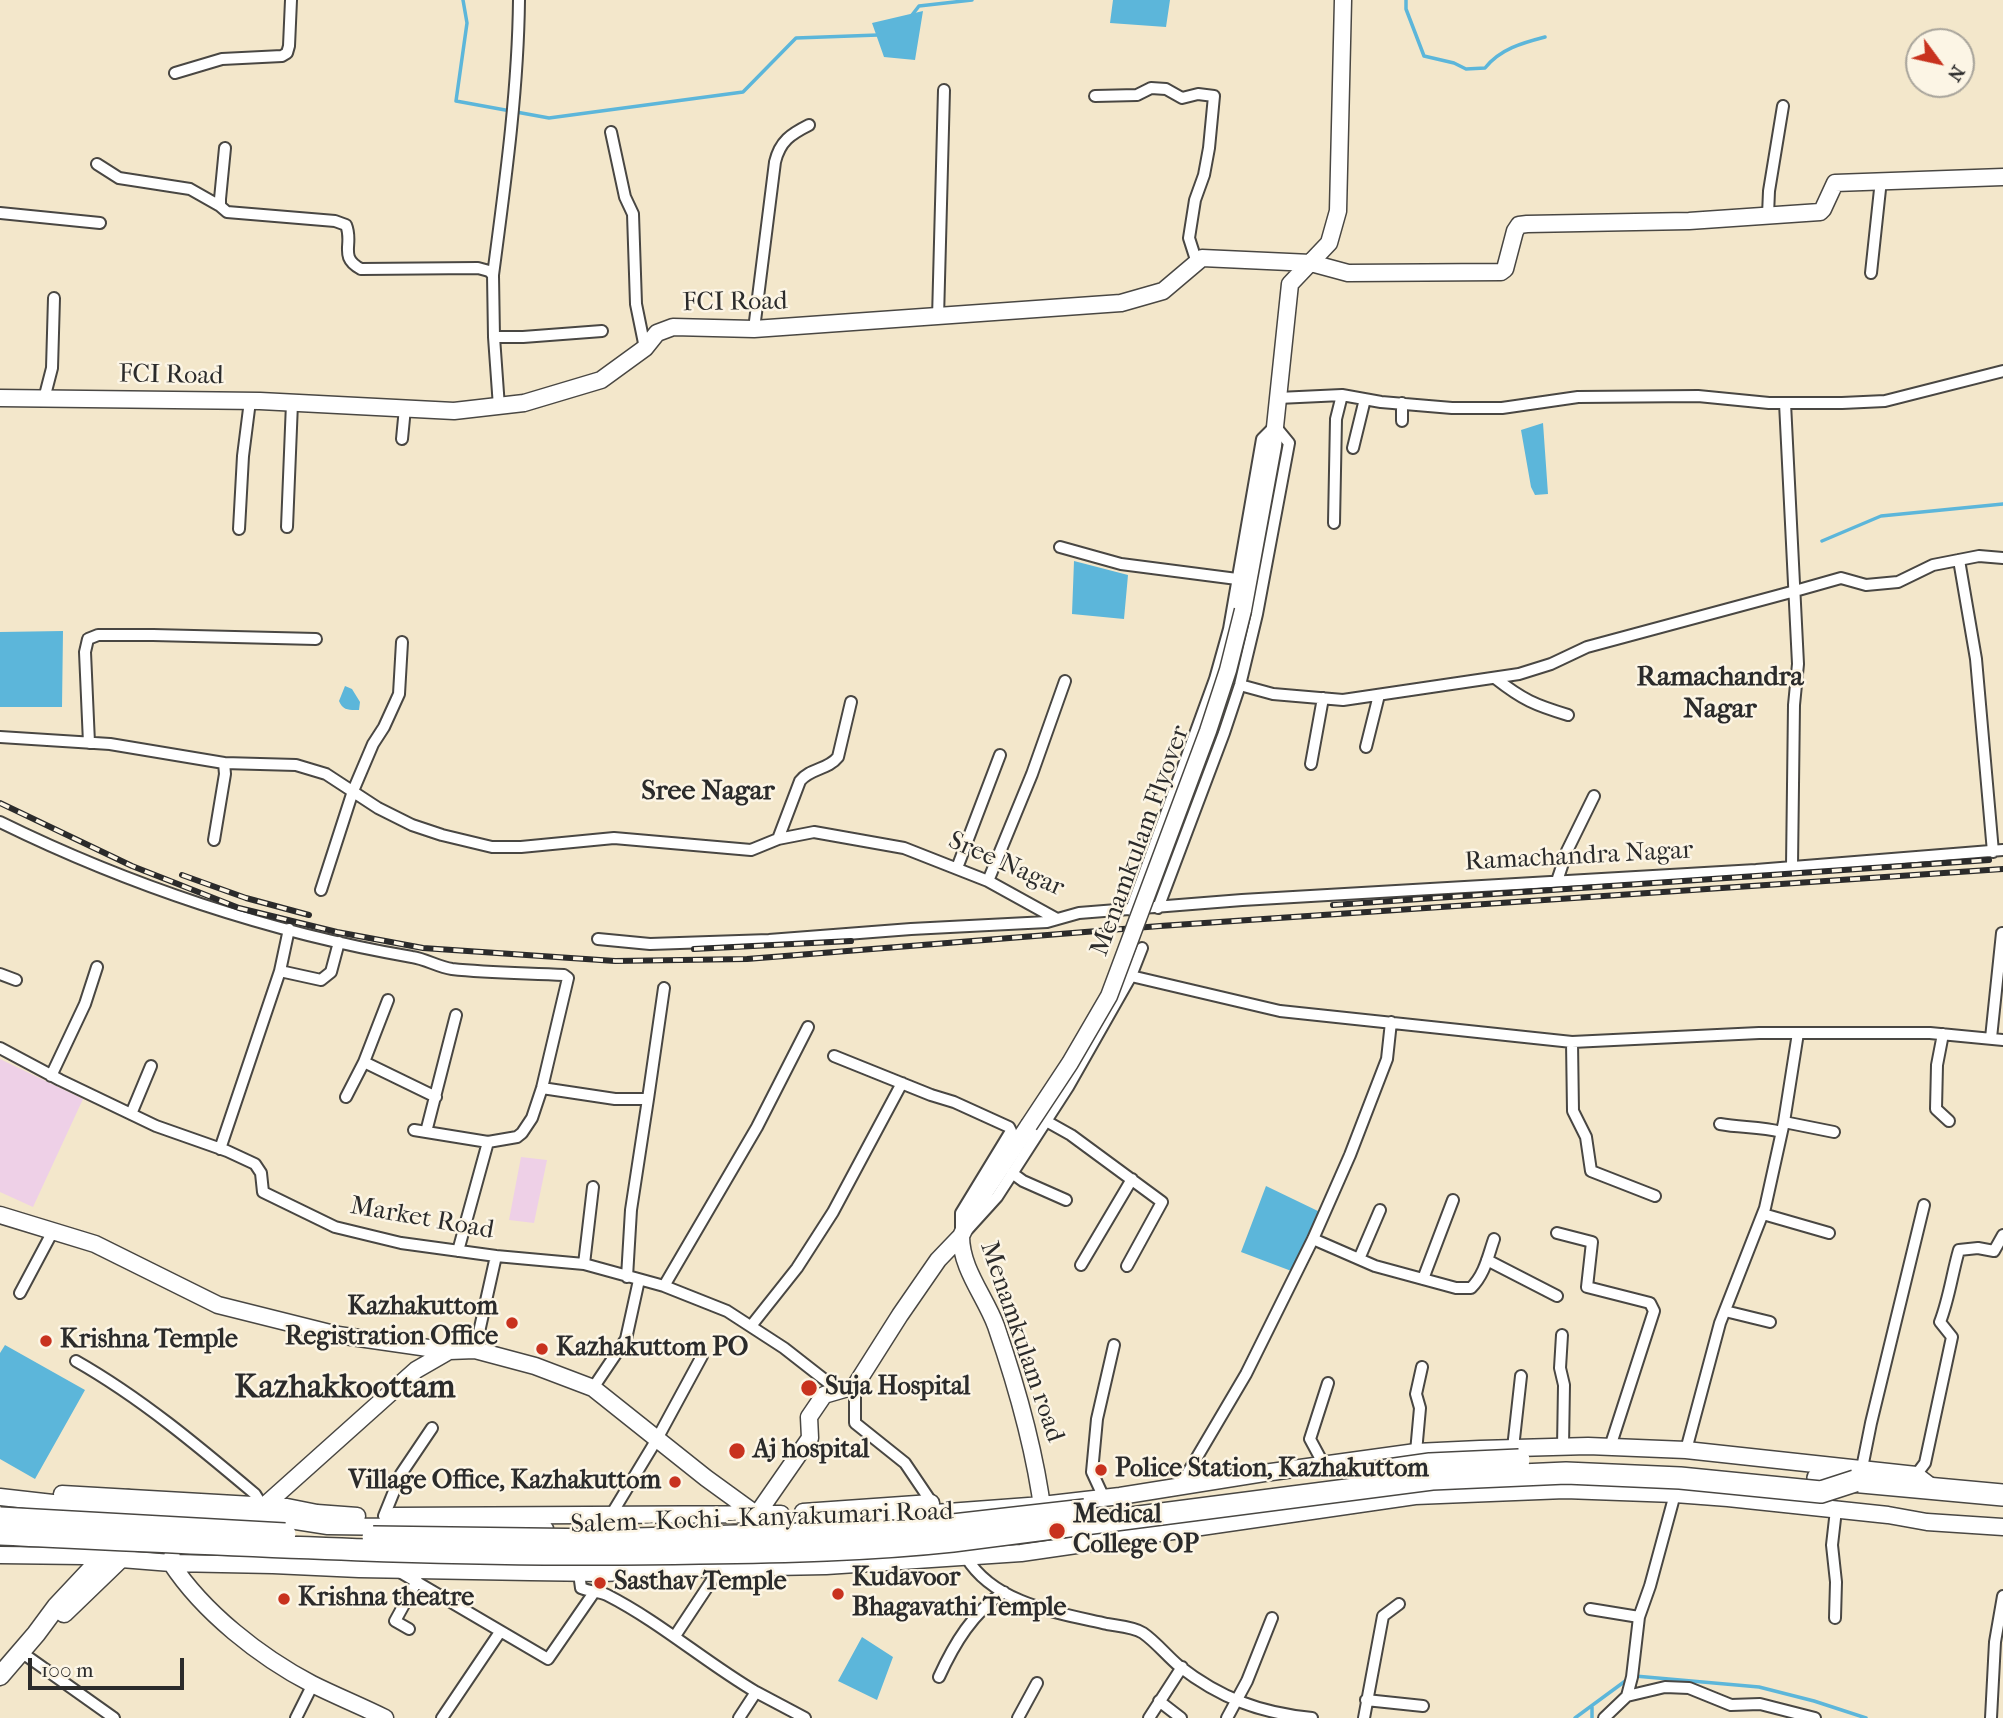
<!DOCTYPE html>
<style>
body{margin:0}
#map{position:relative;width:2003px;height:1718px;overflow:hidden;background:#f3e7cb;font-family:"IM FELL French Canon",serif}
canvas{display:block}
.north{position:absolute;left:1905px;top:28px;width:70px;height:70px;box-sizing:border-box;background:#fcf5e5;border:2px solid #a8a49b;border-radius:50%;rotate:123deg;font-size:19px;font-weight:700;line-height:28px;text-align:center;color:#2b2b2b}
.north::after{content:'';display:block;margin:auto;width:24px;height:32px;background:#c8321e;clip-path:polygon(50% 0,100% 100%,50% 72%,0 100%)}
.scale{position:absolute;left:28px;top:1658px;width:156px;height:32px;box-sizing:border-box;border:4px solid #2b2b2b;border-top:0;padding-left:9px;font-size:21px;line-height:24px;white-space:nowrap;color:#2b2b2b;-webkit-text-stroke:5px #fcf5e5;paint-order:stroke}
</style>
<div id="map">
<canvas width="2003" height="1718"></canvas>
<div class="north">N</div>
<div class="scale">100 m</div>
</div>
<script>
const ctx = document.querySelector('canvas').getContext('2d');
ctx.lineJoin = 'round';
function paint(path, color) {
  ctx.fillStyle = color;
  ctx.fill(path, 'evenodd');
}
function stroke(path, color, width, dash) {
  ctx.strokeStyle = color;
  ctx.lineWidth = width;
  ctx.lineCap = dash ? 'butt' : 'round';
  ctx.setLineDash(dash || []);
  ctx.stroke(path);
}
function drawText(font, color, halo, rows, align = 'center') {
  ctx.font = font + ' "IM FELL French Canon",serif';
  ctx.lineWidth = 5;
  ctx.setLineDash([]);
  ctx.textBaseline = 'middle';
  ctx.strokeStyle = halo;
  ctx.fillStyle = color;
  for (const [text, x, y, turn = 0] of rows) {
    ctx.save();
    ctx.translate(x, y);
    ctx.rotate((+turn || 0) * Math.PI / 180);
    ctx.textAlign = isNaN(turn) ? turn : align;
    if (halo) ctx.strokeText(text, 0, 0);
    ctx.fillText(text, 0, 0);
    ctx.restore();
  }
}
paint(new Path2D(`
 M0,1059L83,1099L33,1207L0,1192Z
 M521,1157L547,1160L534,1223L509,1220Z`), '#eed0e7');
paint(new Path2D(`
 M1113,0H1170L1166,27L1110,23Z
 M923,11L915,60L884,57L872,23Z
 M1543,423L1548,494L1535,495L1531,487L1521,430Z
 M1074,561L1128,575L1124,619L1072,614Z
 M63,631L62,707H0V632Z
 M345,686L352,689L360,702L359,710C350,710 343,711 339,701Z
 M1266,1186L1320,1212L1294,1272L1241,1252Z
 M5,1345L85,1390L35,1479L0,1459V1353Z
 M862,1637L893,1657L877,1700L838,1681Z`), '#5cb6da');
stroke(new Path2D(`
 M463,0L467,23L456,101L549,118L743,92L796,38L878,35
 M1406,0V9L1424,56L1454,63L1466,69L1485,68C1500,49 1522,43 1545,37
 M912,15L919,6L972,0
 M1822,541L1881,516L2003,504
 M1635,1676L1759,1687L1814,1701L1866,1718
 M1592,1707V1718
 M1575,1718L1628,1679`), '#5cb6da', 3.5);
const street = new Path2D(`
 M175,73L222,59L282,56L287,53L289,46L291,0
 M1095,96L1137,95L1151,88L1166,89L1182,98L1198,94L1214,96L1209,148L1204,175L1195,200L1189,238L1197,263
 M611,132L625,197L633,214L636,304L645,348
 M225,148L220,199V206L227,212L335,221L346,225C354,244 338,257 361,269L478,268L489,271L493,275L494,337L499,407
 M97,164L119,178L190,189L220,206
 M0,213L100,223
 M1768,215L1769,191L1783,106
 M1871,273L1881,180
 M493,275C505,184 518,92 519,0
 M938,318L944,90
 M754,329L775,162C780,141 791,134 809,125
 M494,337H523L602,331
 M1278,398L1342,395L1381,402L1452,408H1502L1578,397L1698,396L1769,403H1842L1885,401L2003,371
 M44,399L52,368L54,298
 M1785,403L1798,664L1794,705L1792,866
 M1402,421V403
 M402,439L405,408
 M1353,448L1365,399
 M1334,523L1336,419L1342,395
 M287,527L292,403
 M239,529L243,456L250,401
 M1060,547L1121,564L1237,579
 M1959,560L1976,659L1993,852
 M1495,678C1523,700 1535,705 1568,715
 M1240,685L1273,694L1343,700L1519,674L1551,664L1587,647L1795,591L1841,578L1866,585L1898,582L1933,565L1979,556L2003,558
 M0,737L110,744L224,763L225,774L214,840
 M89,743L85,652L88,639L98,635H153L316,639
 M1366,747L1379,695
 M224,763L296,765L326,774L378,808L412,825L442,835L492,847H521L614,838L751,850L778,839L814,832L904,848L988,881L1055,918
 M1311,764L1323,698
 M0,822C128,885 271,933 412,957C426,959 438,967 452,969C489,973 527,973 564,975L568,978L542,1088L532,1118L522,1133L517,1137L488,1142L414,1130
 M778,839L800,781C810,768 828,770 838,757L851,702
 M957,868L1000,755
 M988,881L1032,774L1065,681
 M1557,881L1567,851L1594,796
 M321,890L353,791L373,744L384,727L399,694L402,642
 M1131,910L1215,679L1229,629L1262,439L1275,426L1289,443L1257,614L1240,685L1224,733L1158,908
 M598,939L650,944L769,940L911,929L1047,922L1079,913L1242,900L1756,870L2003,850
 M280,971L321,980L331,972L339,942
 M0,974L16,980
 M1131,976L1142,948
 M1943,1034L1937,1065L1936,1109L1949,1121
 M1991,1038L2002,933
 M1572,1042L1573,1111L1586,1137L1591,1171L1655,1196
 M0,1048L60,1080L156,1126L227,1151L255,1164L261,1173L263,1192L335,1227L401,1243L496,1256L584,1264L664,1286L727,1311L784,1348L839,1391
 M834,1056L931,1095L954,1102L1009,1127L1011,1131L961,1213V1230
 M364,1062L436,1097
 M51,1076L85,1004L97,967
 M542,1088L615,1099H648L631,1210L627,1277
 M346,1097L364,1062L388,1000
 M648,1099L664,988
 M131,1114L151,1066
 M1046,1121L1071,1135L1162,1202L1127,1266
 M1784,1122L1834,1132
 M1720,1124C1741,1128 1761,1126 1781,1132
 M426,1132L456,1015
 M220,1149L280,971L289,929
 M1012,1173L1023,1181L1066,1200
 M1763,1214L1829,1233
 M968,1229L997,1197L1068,1087L1131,976L1280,1011L1572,1042L1759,1033H1930L2003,1040
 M1557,1233L1592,1242L1587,1287L1650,1303L1654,1311L1610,1447
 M1313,1239L1375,1266L1456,1288H1471C1485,1274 1488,1256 1494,1239
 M458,1251L488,1142
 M1359,1259L1380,1210
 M1487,1260L1557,1296
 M584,1264L593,1187
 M1081,1265L1132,1179
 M1423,1279L1453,1200
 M664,1286L757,1127L808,1027
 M20,1293L53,1231
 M1725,1311L1770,1322
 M751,1326L797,1268L833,1212L902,1083
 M1562,1335L1560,1368L1564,1385L1563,1447
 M475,1350L496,1256
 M76,1361C141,1398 198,1446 255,1494L263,1507
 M855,1386V1423L905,1463L932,1503
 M593,1388L626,1339L639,1280
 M1513,1448L1521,1376
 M1686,1450L1720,1323L1765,1208L1784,1122L1798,1033
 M1416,1452L1420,1408L1416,1394L1422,1367
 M1324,1465L1310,1439L1328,1383
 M1862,1468L1871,1423L1924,1205
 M1916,1475L1925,1463L1952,1337L1940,1322C1949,1299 1952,1274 1959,1250L1978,1248L1994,1251L2003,1235
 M1180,1486L1246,1374L1313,1239L1350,1155L1387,1059L1391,1022
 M1104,1498L1092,1472L1097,1419L1114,1345
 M611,1515L657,1439L702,1356
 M384,1516L401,1474L432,1428
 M966,1557C994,1604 1059,1613 1107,1624C1118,1626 1134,1627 1143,1633C1156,1642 1167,1656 1179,1666C1220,1698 1260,1713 1312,1718
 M398,1571L548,1659L595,1591
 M579,1573L581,1588C590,1592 599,1591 607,1595C660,1622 705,1662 756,1692L739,1718
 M1590,1609L1639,1617
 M1835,1618L1836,1582L1832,1545L1836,1510
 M409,1629L395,1621L417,1581
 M675,1636L720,1568
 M21,1652L114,1718
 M939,1677C954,1644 973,1612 1004,1592
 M756,1692L805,1718
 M1627,1696L1632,1677L1639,1617L1650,1586L1675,1494
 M1366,1700L1423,1706
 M1159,1701L1181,1718
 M296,1718L313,1684
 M442,1718L500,1632
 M1018,1718L1037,1683
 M1149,1718L1182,1667
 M1227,1718L1247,1681L1272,1618
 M1364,1718L1383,1616L1399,1604
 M1604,1718L1627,1696L1665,1687L1689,1688L1731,1705L1760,1704L1815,1718
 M1991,1718L1995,1642L2003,1596`);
const secondary = new Path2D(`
 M0,398L260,401L454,411L524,403L601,380L645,348L657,333L673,327L754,329L1121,303L1163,291L1202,258L1311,263L1348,273L1501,272L1505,269L1515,231L1519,225L1527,224L1689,221L1820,212L1823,209L1835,183L2003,177
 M1243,610L1273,446L1290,284L1329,243L1338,211L1343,0
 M0,1215L95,1244L218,1305L338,1335L449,1351L475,1350L535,1366L593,1388L706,1478L757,1515
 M961,1236C961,1269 985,1296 996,1326C1017,1387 1035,1449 1043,1514
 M62,1494L287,1507L317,1513L357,1516
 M0,1497L123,1511L135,1510L296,1521L328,1526L545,1529
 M263,1507L416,1370L449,1351
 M803,1512L931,1503
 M394,1516L781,1514
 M753,1520L810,1438L809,1417L824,1395L855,1386L900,1315L938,1260L961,1236L975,1207L1029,1125
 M760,1526L1042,1505L1120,1496L1264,1473L1416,1452L1480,1449L1588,1446L1686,1450L1916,1475L1933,1488
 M0,1555L84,1556L171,1563L273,1565L359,1569L530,1572L602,1573L720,1568L826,1566L1021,1553L1415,1496L1565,1490L1675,1494L1728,1498L1888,1515L1927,1522L2003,1527
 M172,1557L171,1563C203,1612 260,1657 312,1684C336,1696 361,1706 385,1718`);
const primary = new Path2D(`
 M64,1613L120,1559L129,1530
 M0,1676L36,1634L56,1607L102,1558L128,1499`);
const highway = new Path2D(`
 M1818,1478L2003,1495`);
stroke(street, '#494743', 14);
stroke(secondary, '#494743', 19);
stroke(primary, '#494743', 21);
stroke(highway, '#494743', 24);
stroke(street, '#fff', 10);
stroke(secondary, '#fff', 16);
stroke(primary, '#fff', 18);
stroke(highway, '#fff', 21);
const rail = new Path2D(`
 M0,803L132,866L239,908L337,932L423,948L615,961L747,959L1160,926L2003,869
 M182,875L246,898L309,915
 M1333,905L1989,860
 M694,949L851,941`);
stroke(rail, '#2b2b2b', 6);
stroke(rail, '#fcf5e5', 3.5, [10]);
const secondaryBridge = new Path2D(`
 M1029,1125L1070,1063L1109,996L1208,731L1228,670L1243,610`);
const highwayBridge = new Path2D(`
 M1360,1474L1430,1464L1519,1460
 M0,1518L285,1534
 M0,1534C233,1545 466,1558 699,1553C784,1552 869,1550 953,1541L1432,1479L1566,1473L1680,1478L1821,1492L1855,1481
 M373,1537L604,1540L900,1531L1085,1510`);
stroke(secondaryBridge, '#494743', 19, []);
stroke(highwayBridge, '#494743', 24, []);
stroke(secondaryBridge, '#fff', 16);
stroke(highwayBridge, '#fff', 21);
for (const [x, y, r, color] of [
 [512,1323,7,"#c8321e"],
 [46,1341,7,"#c8321e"],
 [542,1349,7,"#c8321e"],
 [809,1388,9,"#c8321e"],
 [737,1451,9,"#c8321e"],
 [1101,1470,7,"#c8321e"],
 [675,1482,7,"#c8321e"],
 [1057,1531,9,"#c8321e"],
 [600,1583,7,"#c8321e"],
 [838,1594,7,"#c8321e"],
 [284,1599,7,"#c8321e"]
]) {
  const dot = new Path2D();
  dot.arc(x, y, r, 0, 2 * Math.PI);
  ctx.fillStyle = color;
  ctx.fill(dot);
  stroke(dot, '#fcf5e5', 2.5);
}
drawText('26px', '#2b2b2b', '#fcf5e5', [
 ["FCI Road",735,303,-1],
 ["FCI Road",171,376,1],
 ["Menamkulam Flyover",1141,841,-70],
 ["Ramachandra Nagar",1579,857,-3],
 ["Sree Nagar",1006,865,24],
 ["Market Road",422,1219,10],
 ["Menamkulam road",1021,1342,71],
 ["Salem - Kochi - Kanyakumari Road",762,1519,-2]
]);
drawText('bold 26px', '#2b2b2b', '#fcf5e5', [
 ["Kazhakuttom",498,1308,"right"],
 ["Registration Office",498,1338,"right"],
 ["Krishna Temple",60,1341],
 ["Kazhakuttom PO",556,1349],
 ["Suja Hospital",825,1388],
 ["Aj hospital",753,1451],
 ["Police Station, Kazhakuttom",1115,1470],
 ["Village Office, Kazhakuttom",661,1482,"right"],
 ["Medical",1073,1516],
 ["College OP",1073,1546],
 ["Kudavoor",852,1579],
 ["Bhagavathi Temple",852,1609],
 ["Sasthav Temple",614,1583],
 ["Krishna theatre",298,1599]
], 'left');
drawText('bold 28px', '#2b2b2b', '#fcf5e5', [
 ["Ramachandra",1720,678],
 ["Nagar",1720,710],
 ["Sree Nagar",708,792]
]);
drawText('bold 33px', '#2b2b2b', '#fcf5e5', [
 ["Kazhakkoottam",345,1389]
]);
</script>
